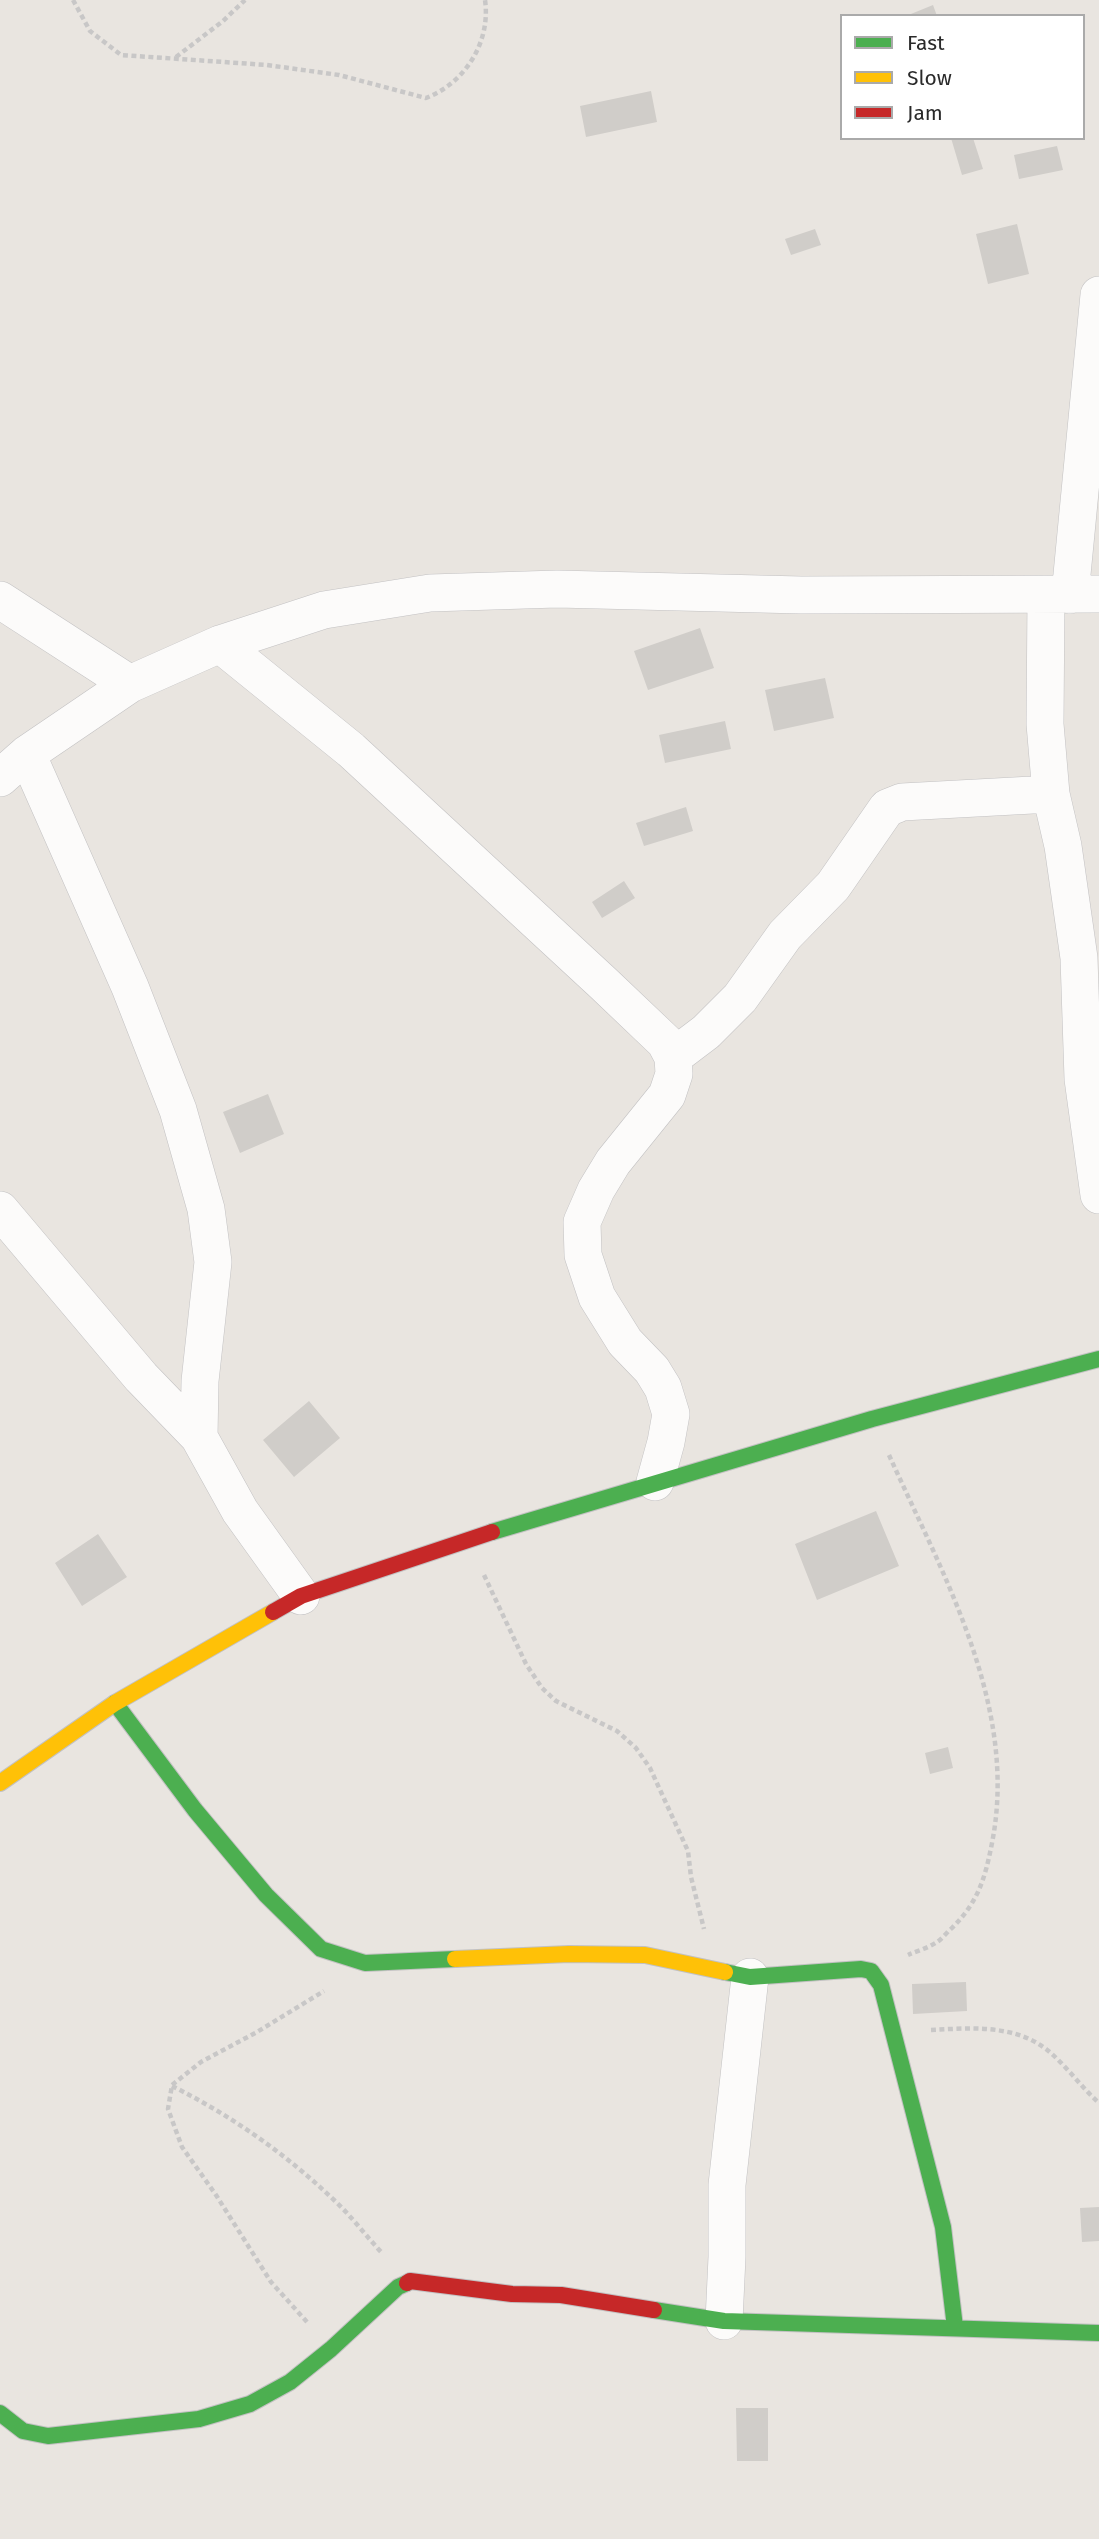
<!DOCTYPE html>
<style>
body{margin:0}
#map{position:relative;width:1099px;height:2539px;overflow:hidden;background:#e9e5e0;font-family:"Fira Sans",sans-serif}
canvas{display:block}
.legend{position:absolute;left:840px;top:14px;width:245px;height:126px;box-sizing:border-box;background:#fff;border:2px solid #aaa;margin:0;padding:9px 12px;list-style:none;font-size:21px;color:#2a2a2a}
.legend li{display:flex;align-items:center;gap:14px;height:35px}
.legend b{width:35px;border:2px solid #aaa}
</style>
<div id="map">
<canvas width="1099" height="2539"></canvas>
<ul class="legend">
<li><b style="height:9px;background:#4caf50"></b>Fast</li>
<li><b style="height:9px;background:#ffc107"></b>Slow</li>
<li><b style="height:9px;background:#c62828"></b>Jam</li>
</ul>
</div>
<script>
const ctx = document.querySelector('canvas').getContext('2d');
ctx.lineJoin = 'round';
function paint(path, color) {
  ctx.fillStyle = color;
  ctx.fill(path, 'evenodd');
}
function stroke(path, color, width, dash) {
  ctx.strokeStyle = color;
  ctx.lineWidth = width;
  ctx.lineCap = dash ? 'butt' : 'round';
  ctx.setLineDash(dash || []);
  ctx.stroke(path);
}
paint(new Path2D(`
 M933,5L937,16H906Z
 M651,91L657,122L586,137L580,106Z
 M951,138H973L983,169L962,175Z
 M1057,146L1063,170L1019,179L1014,155Z
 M1017,224L1029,274L988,284L976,234Z
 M815,229L821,245L791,255L785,239Z
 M700,628L714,668L648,690L634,651Z
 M825,678L834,718L774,731L765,690Z
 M725,721L731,749L665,763L659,735Z
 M686,807L693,831L644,846L636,823Z
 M624,881L635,898L602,918L592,902Z
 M268,1094L284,1134L240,1153L223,1112Z
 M309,1401L340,1438L294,1477L263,1440Z
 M876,1511L899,1566L817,1600L795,1544Z
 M98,1534L127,1577L82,1606L55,1563Z
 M948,1747L953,1768L930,1774L925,1753Z
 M966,1982L967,2011L913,2014L912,1984Z
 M1099,2207V2241L1082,2242L1080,2208Z
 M736,2408H768V2461H737Z`), '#d0cdc9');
const street = new Path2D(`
 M1070,595L1099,295
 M1046,596L1045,724L1051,794L1063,846L1079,958L1083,1079L1099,1195
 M0,600L130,684
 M220,644L351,750L603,983L665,1042L673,1057L674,1074L667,1095L613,1162L596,1190L582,1222L583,1255L597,1297L625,1342L652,1370L663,1388L671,1414L666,1442L655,1482
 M27,754L130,987L178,1110L206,1209L213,1262L200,1381L199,1437L240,1511L301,1596
 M0,778L27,754L130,684L220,644L324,610L430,593L557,589L801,595L1099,594
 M673,1057L706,1032L740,998L785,935L833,886L887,808L902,802L1051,794
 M0,1210L141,1377L199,1437
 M724,2321L727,2257V2185L750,1977`);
const fast = new Path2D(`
 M492,1532L872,1419L1099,1359
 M115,1703L195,1810L266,1895L321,1949L365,1963L455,1959
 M725,1972L750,1977L861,1969L871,1971L881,1985L943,2227L955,2327
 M654,2310L724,2321L1099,2333
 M0,2413L23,2431L48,2436L199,2419L250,2404L290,2382L331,2349L398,2287L407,2283`);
const slow = new Path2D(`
 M0,1783L115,1703L273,1612
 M455,1959L569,1954L645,1955L725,1972`);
const jam = new Path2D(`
 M273,1612L301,1596L492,1532
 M407,2283L410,2281L512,2294L561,2295L654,2310`);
stroke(street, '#c2c1c2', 38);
stroke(fast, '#c2c1c2', 18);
stroke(slow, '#c2c1c2', 18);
stroke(jam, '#c2c1c2', 18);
stroke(new Path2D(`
 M73,0L90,31L121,55L267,65L339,75L426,98C465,83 491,42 485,0
 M176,57L223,21L245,0
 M889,1455C943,1575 1019,1707 992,1843C985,1879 978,1902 952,1928C947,1932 942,1939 937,1942C928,1948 917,1951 908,1955
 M484,1575L526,1664L542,1688L556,1701L617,1731L636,1748L650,1768L688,1851L691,1877L704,1929
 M931,2030C970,2028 1013,2024 1046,2049C1064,2063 1081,2087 1099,2103
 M172,2086C232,2116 286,2154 335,2201C352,2217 366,2236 382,2253
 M307,2322L271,2282L216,2195L182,2147L168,2109L172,2085L201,2062L257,2032L324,1991`), '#c8c7c7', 4.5, [5, 3.5]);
stroke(street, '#fcfbfa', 37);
stroke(fast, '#4caf50', 16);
stroke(slow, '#ffc107', 16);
stroke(jam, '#c62828', 16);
</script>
